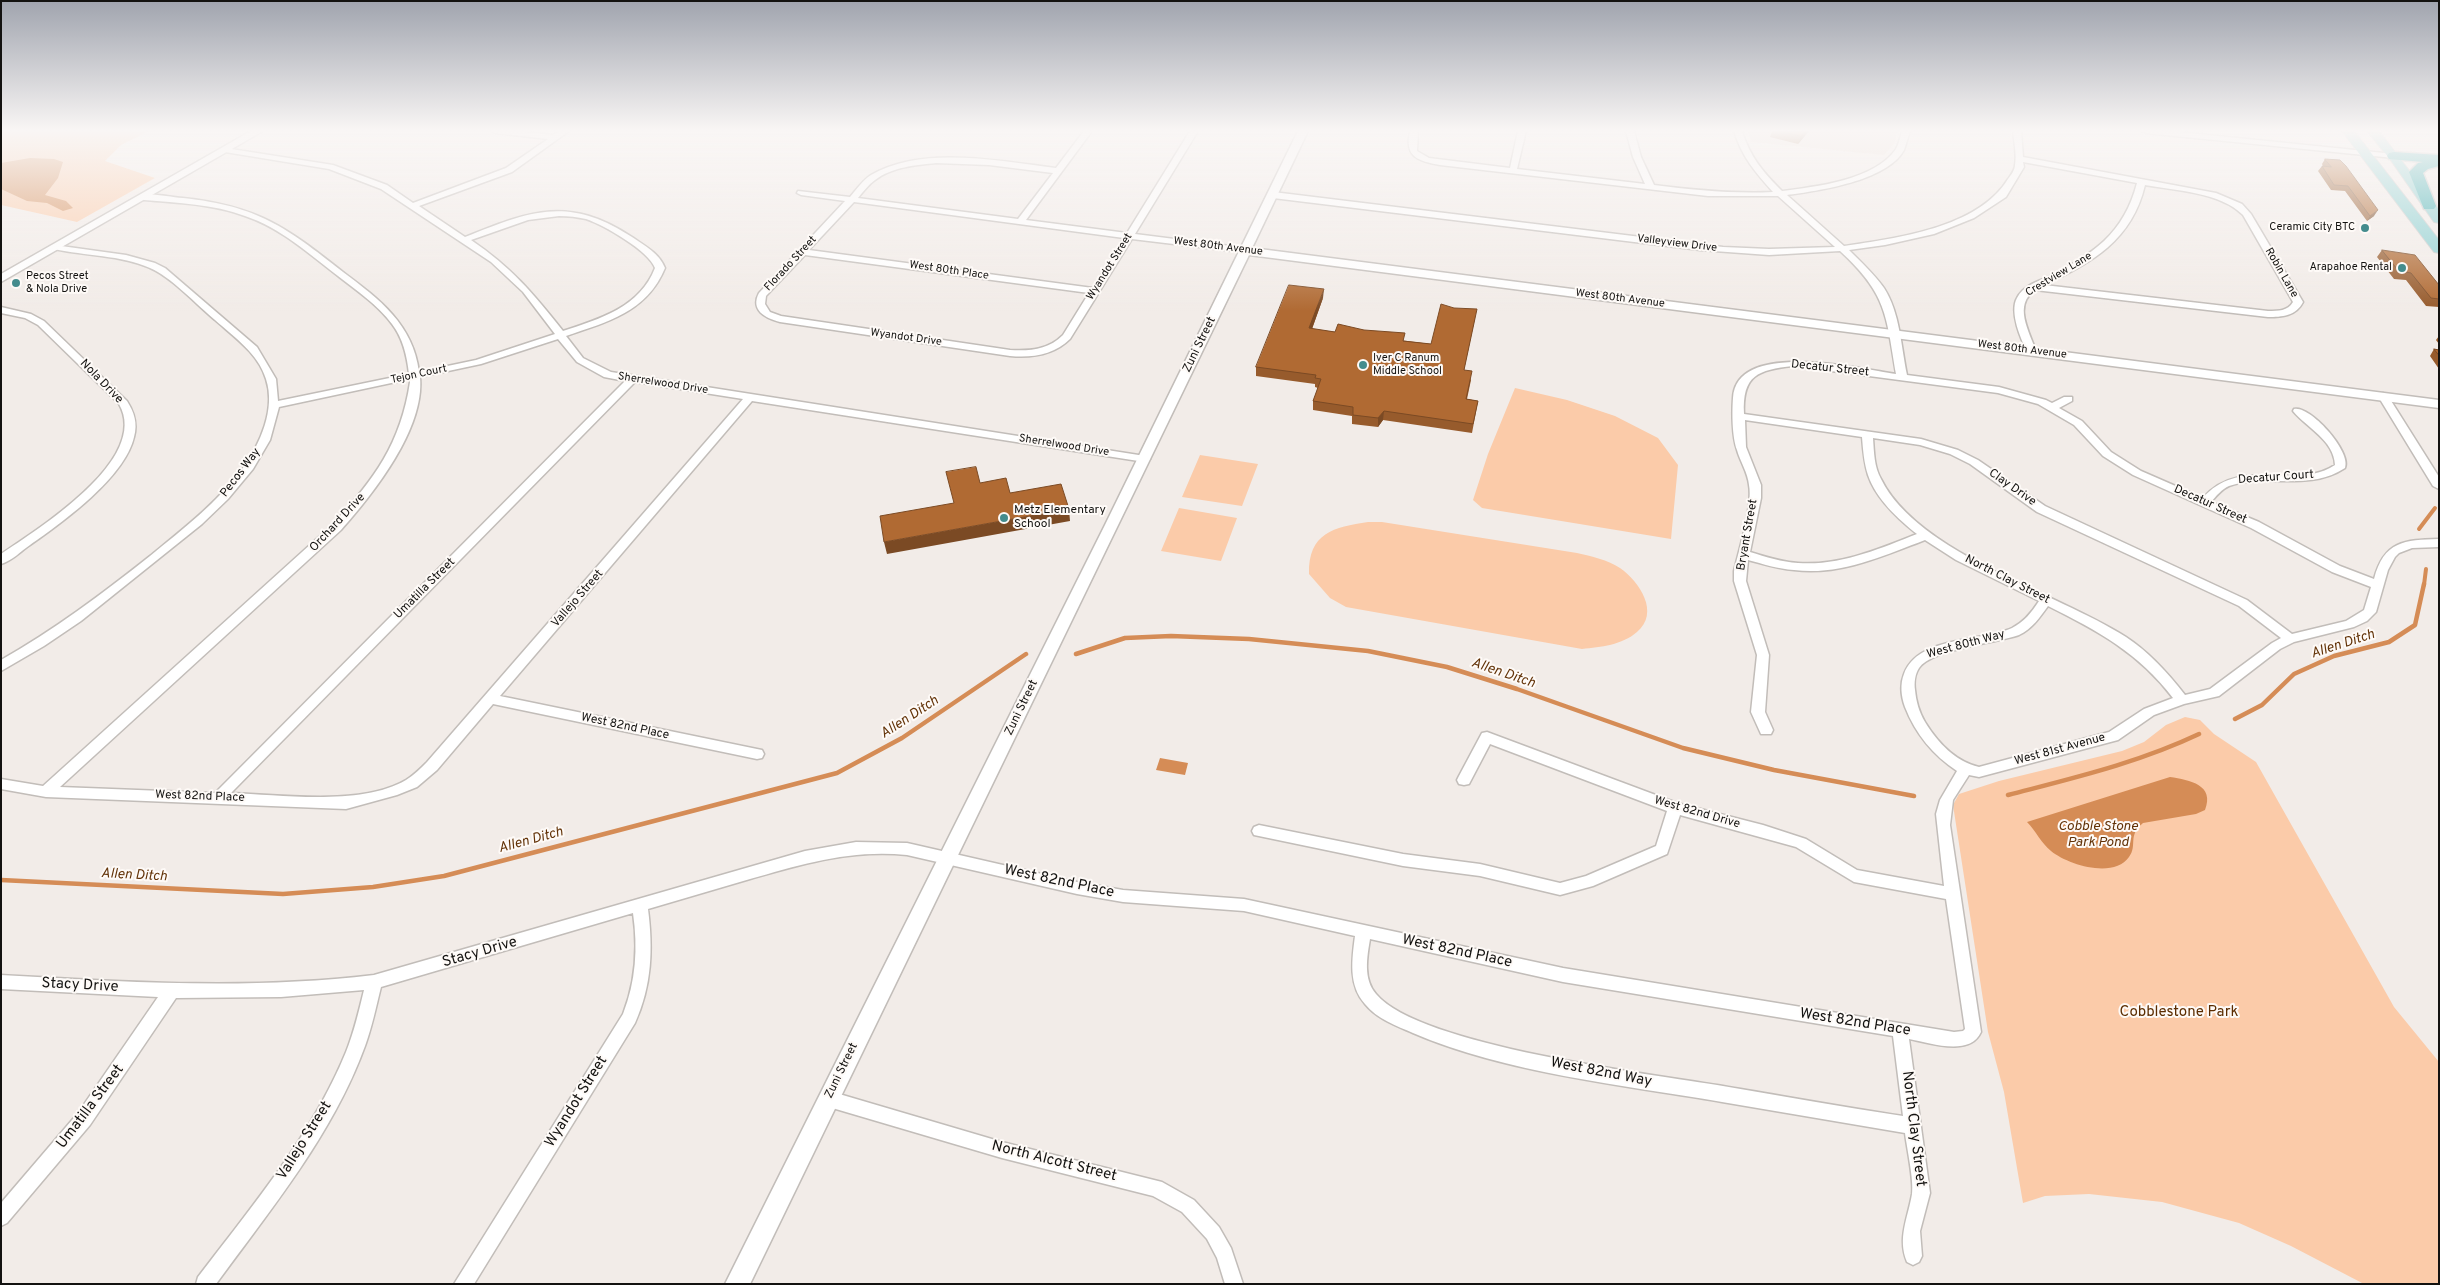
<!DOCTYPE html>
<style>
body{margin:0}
#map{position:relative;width:2440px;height:1285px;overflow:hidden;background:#f2ece8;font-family:Overpass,sans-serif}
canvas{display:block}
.frame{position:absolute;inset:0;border:2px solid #131210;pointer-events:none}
</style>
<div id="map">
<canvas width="2440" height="1285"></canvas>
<div class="frame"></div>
</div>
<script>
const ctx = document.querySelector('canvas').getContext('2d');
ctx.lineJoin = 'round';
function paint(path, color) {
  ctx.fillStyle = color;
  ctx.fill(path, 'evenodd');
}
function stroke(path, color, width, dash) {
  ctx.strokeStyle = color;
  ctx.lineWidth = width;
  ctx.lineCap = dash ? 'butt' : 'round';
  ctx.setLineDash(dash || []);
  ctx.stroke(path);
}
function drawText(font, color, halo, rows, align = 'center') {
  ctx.font = font + ' Overpass,sans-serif';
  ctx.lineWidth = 4;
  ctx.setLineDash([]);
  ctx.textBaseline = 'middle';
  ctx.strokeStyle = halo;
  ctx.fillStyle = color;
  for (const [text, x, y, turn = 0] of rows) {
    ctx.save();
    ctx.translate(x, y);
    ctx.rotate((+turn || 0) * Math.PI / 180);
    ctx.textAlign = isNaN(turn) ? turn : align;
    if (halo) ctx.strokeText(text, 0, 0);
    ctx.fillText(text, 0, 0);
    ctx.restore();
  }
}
paint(new Path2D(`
 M1748,131H1898L1894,144L1884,155L1751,142Z`), '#ecdfd6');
paint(new Path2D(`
 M1,131H149L121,145L105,161L155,178L77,222L1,205Z
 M1515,388L1567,400L1615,416L1658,438L1678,465L1671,539L1482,508L1473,500L1488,454Z
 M1200,455L1258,464L1242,506L1182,497Z
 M1179,508L1237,518L1221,561L1161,551Z
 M1368,522H1382L1577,553C1591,556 1608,560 1620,568C1640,582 1660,613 1637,632C1622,645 1601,647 1582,649L1346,607L1330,598L1309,574C1308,533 1334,527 1368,522Z
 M2185,717L2200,720L2214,734L2256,762L2394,1007L2439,1062V1284H2364L2291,1246L2239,1223L2162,1202L2089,1194L2045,1196L2023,1203L2004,1092L1988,1032L1953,805L1959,794L1999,781L2122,751L2144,742L2166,725Z`), '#fbcba9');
paint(new Path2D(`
 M30,158L54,159L63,162L58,178L45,195L66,201L73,208L63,211L47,203L27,201L1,189V163Z
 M1160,758L1188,763L1185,775L1156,770Z
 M2170,777C2190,780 2215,785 2205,810L2196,814L2143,823C2127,836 2138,845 2129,857C2114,879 2068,865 2051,851C2041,843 2036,831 2027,822Z`), '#d58c56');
stroke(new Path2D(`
 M2419,529L2435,508
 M2424,585L2426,569`), '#d58c56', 4);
stroke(new Path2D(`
 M1076,654L1125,638L1171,636L1249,639L1368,651L1447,667L1517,689L1683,748L1774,770L1914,796
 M2235,719L2262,705L2294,674L2334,656L2389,642L2415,625L2424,584
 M2008,795C2073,778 2138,763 2199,734
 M1,880L283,894L373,887L444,876L837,773L902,738L1026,654`), '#d58c56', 4.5);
const street = new Path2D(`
 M491,131H516L553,135L560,131H569L512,172L419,206L465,237C530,211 568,195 632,237C645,246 659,253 665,268C647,312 607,322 566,336L583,358L611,372L1145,456L1150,459L1145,462L752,401L500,696L757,749L762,750L764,754L762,758L757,759L493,704L437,770L417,787L397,795L346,809L46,797L1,789V779L43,786L333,524C374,480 401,443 410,382V379L279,407L270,440L253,469L228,499L202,524L81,621L44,646L1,671V660C54,630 102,594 150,556C183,529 218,502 243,468C260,444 276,409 266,379C258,353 234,337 215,320C197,305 170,276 150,268C121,255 85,256 54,249V245L126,255L155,263L165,268L257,347L276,379L278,401L409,374C407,356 403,338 392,324C377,304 357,291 338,276C309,254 281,228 245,216C213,204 178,203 144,200L140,197L141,195C154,193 170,197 183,198C258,206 286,227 343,272C379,299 413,324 419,372L476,360L555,334L523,292L491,262L381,189L329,169L225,152L221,150L225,148L333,165L387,185L413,203L506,168L548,139L495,133ZM559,216C569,216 577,217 586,219C604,225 649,251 655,268C640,307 600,319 563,331C532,292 512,268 471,240L528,220ZM558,339L577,362L604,377L625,381L215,793L60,787L341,530C373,494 425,429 420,377L481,364ZM635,382L743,399L427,762C421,768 414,775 406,780C362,806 282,795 231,793Z
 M1084,131H1092L1026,220L1127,233L1190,131H1198L1135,234L1246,248L1250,251L1249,253L1132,239L1070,339C1054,355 1032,358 1010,356L780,322C765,318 750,310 759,293L845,201L801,195L797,193L798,191L850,197C856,190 863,180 871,175C922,145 1000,161 1056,168ZM936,163L989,165L1053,173L1018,219L858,198C863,192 868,185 875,180C892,167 916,165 936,163ZM854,202L1124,238L1093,288L809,250ZM805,255L1089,293L1063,335C1048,350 1030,351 1010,350L781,316L770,312L765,304L766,296Z
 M1410,131H1418L1417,151L1429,158L1510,168L1518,131H1526L1517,169L1645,184L1633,157L1626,131H1634L1641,157L1654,185C1694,190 1733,194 1773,192C1755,172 1742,157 1734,131H1742C1750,157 1763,172 1782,191C1815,187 1875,180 1896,149C1899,144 1900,137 1902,131H1910C1908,137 1906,144 1904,150C1887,181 1818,191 1787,195L1844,246C1897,238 1978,228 2008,179C2011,175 2015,170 2015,165C2017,155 2014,142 2013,131H2021L2023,157L2216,193L2242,204L2251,214L2303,302C2296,316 2282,317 2268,317L2035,290C2013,305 2029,331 2036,351L2031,354L2028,353C2021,340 2009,312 2017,298C2023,286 2036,282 2048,277C2092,255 2124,234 2137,183L2023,162L2024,167L2006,197L1974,218L1934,234L1885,245L1849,250C1861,262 1874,274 1884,288C1900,313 1901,346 1907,375L1999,387L2046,400L2052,403L2064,397H2072V401L2059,408L2082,421L2111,452L2141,471L2203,498C2240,455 2296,491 2335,465C2334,440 2307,428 2293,411L2294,409C2310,405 2352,452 2345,468C2309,492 2264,473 2229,486C2222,489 2216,496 2211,502L2259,522L2340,566L2374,579C2384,541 2404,540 2439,539V547L2412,548L2399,553L2395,557L2388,570L2376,612L2367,621L2354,627L2294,642L2280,649L2219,696L2184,704L2154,715L2118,740L1979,777L1969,775L1953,800L1950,825L1981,1032C1970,1057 1930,1043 1909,1039L1930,1193L1920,1231L1922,1256L1919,1262L1913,1265L1907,1262C1897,1238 1908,1218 1912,1194C1914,1180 1907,1149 1905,1133C1844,1123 1783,1112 1722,1102C1623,1085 1506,1073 1413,1033C1397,1026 1377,1019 1365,1004C1348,985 1352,959 1355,936L1244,911L1123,902L1077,894L907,855C852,849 802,864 750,879C716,889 682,899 648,909C653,949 652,985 635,1023L474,1284H454L623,1014C636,981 638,948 633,913L381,987C376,1007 372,1027 365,1046C333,1134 271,1209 216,1284H196L198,1277C252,1206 312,1135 346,1052C354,1032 359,1011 364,990L281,997L176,998L90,1125L7,1223L1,1226V1203L78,1113L158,997L1,989V975C126,982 249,990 374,975L805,851L856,842L907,843L1077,882L1123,890L1244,899L1563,968L1954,1032L1963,1031L1965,1029L1946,899L1854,882L1796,847L1680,815L1667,854L1593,886L1560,895L1480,876L1403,866L1254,835L1252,831L1254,827L1259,825L1403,854L1480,864L1560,883L1586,876L1656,846L1667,811L1490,744L1469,784L1464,785L1459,784L1457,780L1459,776L1482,733L1487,732L1677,803L1763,825L1806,839L1857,870L1944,886L1936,814L1940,800L1957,771C1933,755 1916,735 1905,707C1901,696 1900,684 1904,674C1918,636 1980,642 2012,628C2024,622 2032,612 2039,601L1956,560L1925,540C1883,556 1839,576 1794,570C1778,569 1763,564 1748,560L1746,581L1769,655L1765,712L1773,730L1771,734H1761L1751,712L1757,655L1734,581V571C1739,550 1753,505 1749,485C1748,473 1740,461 1737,450C1732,437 1732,411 1733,398C1736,339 1861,369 1896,374C1886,315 1887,294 1840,251L1769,255L1700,250L1273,198L1269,195L1273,192L1723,247L1769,249L1835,247L1778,196H1708L1440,165C1418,161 1404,157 1410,131ZM2145,185C2177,191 2220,192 2243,215L2293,302C2288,311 2278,311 2268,311L2044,285C2092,263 2132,240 2145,185ZM1793,366L1998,393L2038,404L2074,425L2103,456L2133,475L2251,528L2332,572L2371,587L2364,610L2346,621L2292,634L2247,600L2045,506L1978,460L1958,450L1921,439L1744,414C1742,375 1758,370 1793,366ZM1745,420L1862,437C1863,450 1864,463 1868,475C1876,499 1898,519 1917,534C1879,549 1840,566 1798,563C1782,562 1766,557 1750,552L1761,498V485L1746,447ZM1873,438L1920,445L1950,454L1970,464L2037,512L2239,606L2281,638L2272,643L2210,689L2185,695C2168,673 2149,652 2126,637C2056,592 1918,554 1881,479C1874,467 1874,452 1873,438ZM2048,606C2098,631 2139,653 2173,698L2144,709L2109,732L1979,767C1955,761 1938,743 1925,722C1919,712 1916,701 1915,690C1914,683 1915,674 1919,668C1932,649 1996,643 2019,635C2032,629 2040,617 2048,606ZM1370,939L1563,982L1893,1036L1903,1116C1843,1107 1783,1096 1723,1086C1652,1074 1419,1046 1376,994C1363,979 1367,957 1370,939Z
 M2141,131H2169L2394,154L2398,156L2394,158L2145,133Z
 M1,307L31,314L44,321L127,401C134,412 138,423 134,437C125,477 63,522 30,545C21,551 12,561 1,564V554C38,529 151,459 119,404L38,325L25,318L1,313Z
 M2383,393L2388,396L2439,477V489L2433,486L2378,396Z
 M829,1091L1002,1142L1162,1182L1194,1200L1219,1227L1231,1248L1243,1284H1225L1217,1258L1207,1239L1182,1212L1153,1196L1002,1158L829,1107L823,1105L821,1099L823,1093Z`);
const secondary = new Path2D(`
 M251,131H263L1,282V274Z
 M1298,131H1308L1252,248L2439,400V408L1249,255L750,1284H725L1104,527Z`);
const primary = new Path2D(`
 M2342,131H2354L2439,240V253L2434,252Z
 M2367,131H2379L2439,210V223L2434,222L2390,159Z`);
const highway = new Path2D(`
 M2394,152L2439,155V166L2428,169L2423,173L2436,206L2434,209H2424L2409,172L2418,163L2423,162L2389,159L2387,156L2389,153Z`);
stroke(street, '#c2bdb9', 3);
stroke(secondary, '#c2bdb9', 3);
stroke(primary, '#cbcbca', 2);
stroke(highway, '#cbcbca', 3);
paint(street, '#fff');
paint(secondary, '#fff');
paint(primary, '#8dd0d1');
paint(highway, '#41b0b3');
paint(new Path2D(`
 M1772,131H1809L1798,144L1770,137Z
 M2325,159L2374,216L2367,221L2345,191L2331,190L2318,171L2322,166H2323L2322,164Z
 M2382,250L2439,285V307L2426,306L2406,280L2394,279L2377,257Z
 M1323,298L1312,329L1431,344L1475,318L1464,370L1471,380L1467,399L1478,401L1472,433L1383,420L1378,427L1352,424V416L1313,410V401L1318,388L1315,387V384L1256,376V367Z
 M2439,336V344L2436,340Z
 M2434,349L2439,350V369L2430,356Z`), '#975b2c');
paint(new Path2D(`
 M1805,131H1809L1798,144L1801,136Z
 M2378,210L2374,216L2367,221L2370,216Z
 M1324,289L1323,298L1309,337V328Z
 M1384,411L1383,420L1378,427V418Z
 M1069,509L1070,521L887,554L884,542Z`), '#7b4a24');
const building = new Path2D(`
 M1779,131H1805L1801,136Z
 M2325,159L2340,160L2346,166L2378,210L2370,216L2348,186L2334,185L2322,166L2331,167Z
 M2382,250L2415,255L2439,285V299L2431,298L2411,273L2399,271Z
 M1289,285L1324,289L1309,328L1335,332L1338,324L1364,330L1405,333L1403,341L1431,344L1441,304L1454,308L1477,309L1464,370L1472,371L1466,399L1478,401L1473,424L1384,411L1378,418L1353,415V407L1313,401L1321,379L1315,378L1316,375L1256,367Z
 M2434,349L2439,350V355Z
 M976,467L980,483L1006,478L1010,493L1061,484L1069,509L884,542L880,516L954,503L946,472Z`);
paint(building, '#b06a33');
stroke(building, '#7b4a24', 1);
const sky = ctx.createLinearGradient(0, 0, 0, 311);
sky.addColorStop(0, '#a0a4ae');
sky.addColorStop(0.42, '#f9f6f5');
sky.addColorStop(1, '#f9f6f500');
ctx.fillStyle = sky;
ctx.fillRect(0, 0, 2440, 311);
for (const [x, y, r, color] of [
 [2365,228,5,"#448c8d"],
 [2402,268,5,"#448c8d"],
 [16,283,5,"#448c8d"],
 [1363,365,5,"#448c8d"],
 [1004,518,5,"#448c8d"]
]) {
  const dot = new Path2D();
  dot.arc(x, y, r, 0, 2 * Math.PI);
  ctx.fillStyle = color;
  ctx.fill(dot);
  stroke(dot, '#fefaf7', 2);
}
drawText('11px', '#131210', '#fefaf7', [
 ["Ceramic City BTC",2355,228],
 ["Arapahoe Rental",2392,268],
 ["Pecos Street",26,277,"left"],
 ["& Nola Drive",26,290,"left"],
 ["Iver C Ranum",1373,359,"left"],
 ["Middle School",1373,372,"left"]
], 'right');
drawText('11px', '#131210', '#fefaf7', [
 ["Valleyview Drive",1677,244,7],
 ["West 80th Avenue",1218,247,7],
 ["Florado Street",791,264,-47],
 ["Wyandot Street",1110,267,-58],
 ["West 80th Place",949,271,8],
 ["Robin Lane",2281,273,60],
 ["Crestview Lane",2059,275,-31],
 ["West 80th Avenue",1620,299,7],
 ["Wyandot Drive",906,338,8],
 ["West 80th Avenue",2022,350,7],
 ["Tejon Court",419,375,-12],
 ["Sherrelwood Drive",663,384,9],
 ["Sherrelwood Drive",1064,446,9]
]);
drawText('12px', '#131210', '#fefaf7', [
 ["Zuni Street",1200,345,-64],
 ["Decatur Street",1830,369,6],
 ["Nola Drive",101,382,46],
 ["Pecos Way",241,473,-53],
 ["Decatur Court",2276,478,-4],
 ["Clay Drive",2012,488,35],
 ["Decatur Street",2210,505,24],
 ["Orchard Drive",338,523,-47],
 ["Bryant Street",1748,535,-80],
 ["North Clay Street",2007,580,27],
 ["Umatilla Street",425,589,-45],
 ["Vallejo Street",578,599,-49],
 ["West 80th Way",1966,645,-15],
 ["Zuni Street",1022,708,-64],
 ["West 82nd Place",625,727,12],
 ["West 81st Avenue",2060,750,-15],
 ["West 82nd Place",200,797,2],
 ["West 82nd Drive",1697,813,16],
 ["Zuni Street",842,1071,-64]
]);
drawText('12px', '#131210', '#fefaf7', [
 ["Metz Elementary",1014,511],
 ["School",1014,525]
], 'left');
drawText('italic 14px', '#623207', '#fefaf7', [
 ["Allen Ditch",2343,645,-18],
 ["Allen Ditch",1503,674,19],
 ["Allen Ditch",910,718,-33],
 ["Cobble Stone",2098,827],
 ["Park Pond",2098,843],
 ["Allen Ditch",531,841,-15],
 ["Allen Ditch",134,876,3]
]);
drawText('15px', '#131210', '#fefaf7', [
 ["West 82nd Place",1059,882,12],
 ["West 82nd Place",1457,952,12],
 ["Stacy Drive",480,953,-16],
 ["Stacy Drive",80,986,3],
 ["West 82nd Place",1855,1023,9],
 ["West 82nd Way",1601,1073,11],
 ["Wyandot Street",577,1102,-58],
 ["Umatilla Street",91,1107,-53],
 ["North Clay Street",1913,1129,83],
 ["Vallejo Street",305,1141,-58],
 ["North Alcott Street",1054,1162,14]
]);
drawText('15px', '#5c2d01', '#fefaf7', [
 ["Cobblestone Park",2179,1013]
]);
</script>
